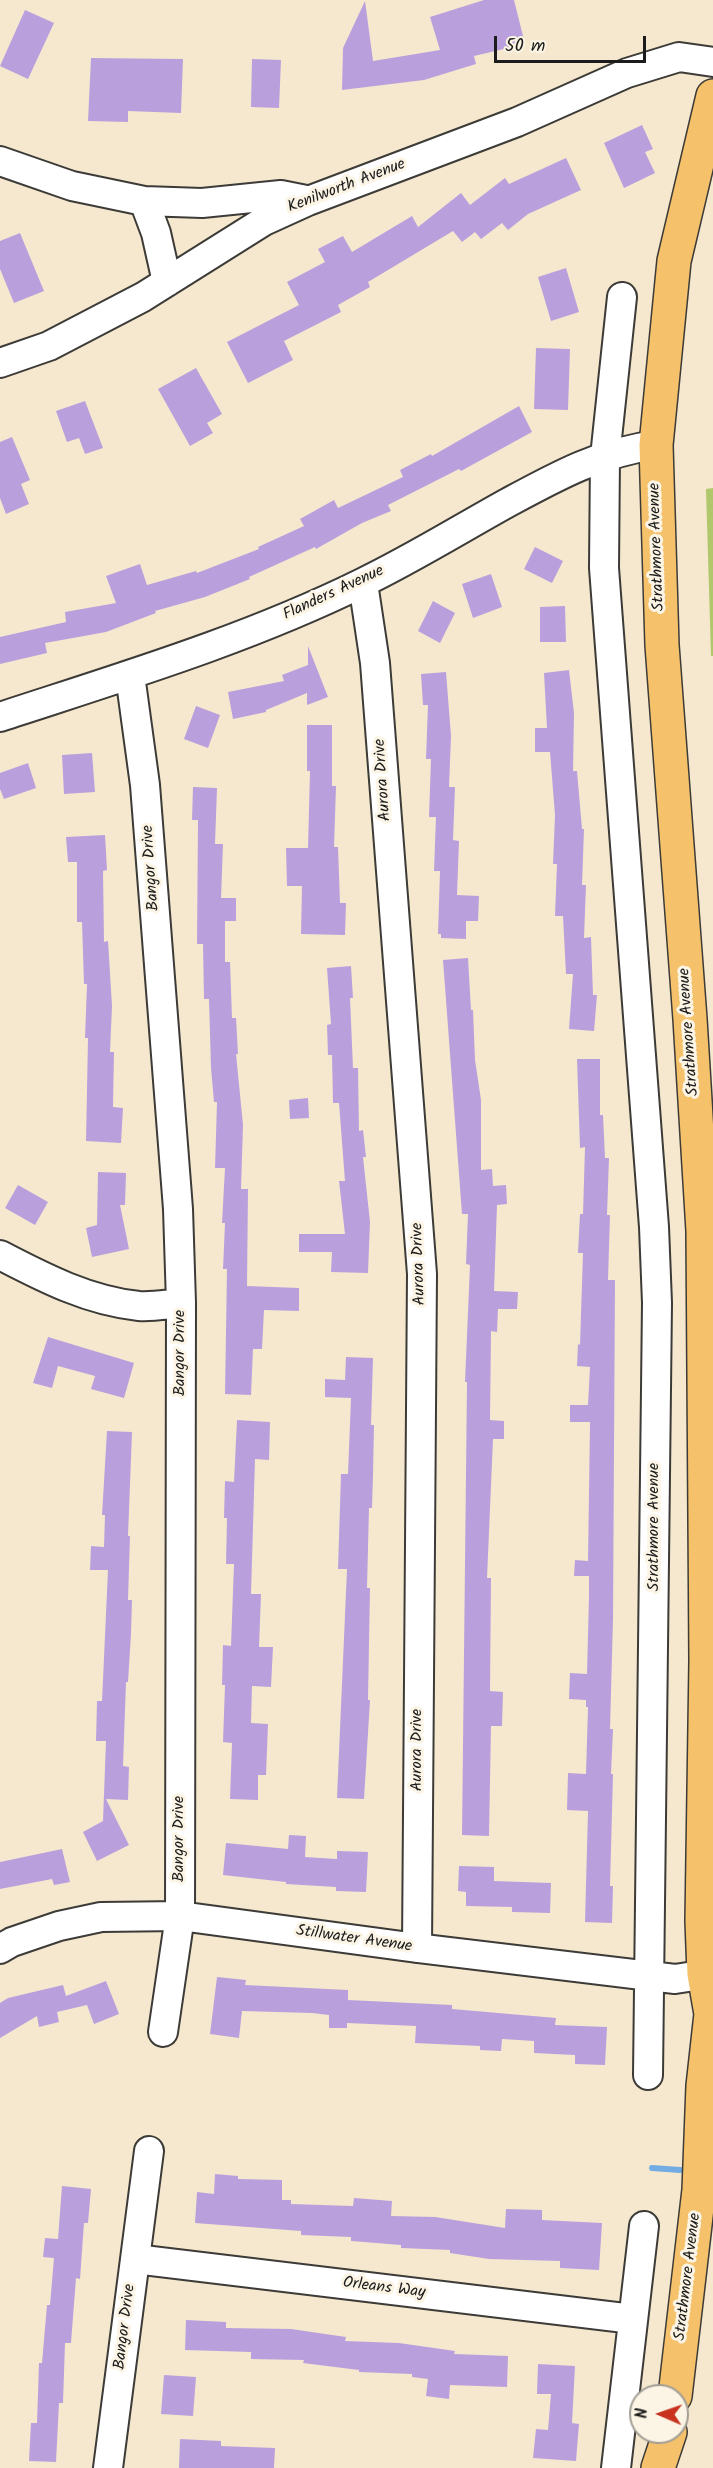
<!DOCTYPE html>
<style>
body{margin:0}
#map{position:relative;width:713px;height:2468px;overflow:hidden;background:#f5e8cf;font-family:Kalam,sans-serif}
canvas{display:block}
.north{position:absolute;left:629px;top:2384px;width:60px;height:60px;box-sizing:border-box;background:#fcf5e5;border:2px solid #a29e95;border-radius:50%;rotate:272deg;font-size:16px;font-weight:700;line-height:24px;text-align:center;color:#1c1c1c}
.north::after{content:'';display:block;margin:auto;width:21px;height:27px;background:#c8321e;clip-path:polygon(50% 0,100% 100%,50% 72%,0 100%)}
.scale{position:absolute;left:494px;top:36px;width:152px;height:27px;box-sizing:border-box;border:3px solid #1c1c1c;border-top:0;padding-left:8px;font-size:18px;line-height:21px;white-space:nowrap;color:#1c1c1c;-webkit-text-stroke:4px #fcf5e5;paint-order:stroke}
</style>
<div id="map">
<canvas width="713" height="2468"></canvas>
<div class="north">N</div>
<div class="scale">50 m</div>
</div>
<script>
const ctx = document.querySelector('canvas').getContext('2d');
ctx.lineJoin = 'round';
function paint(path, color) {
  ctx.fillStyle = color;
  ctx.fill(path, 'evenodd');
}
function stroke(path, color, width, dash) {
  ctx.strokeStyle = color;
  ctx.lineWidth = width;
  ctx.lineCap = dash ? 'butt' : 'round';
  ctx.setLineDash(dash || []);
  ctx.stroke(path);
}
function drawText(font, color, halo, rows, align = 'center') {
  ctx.font = font + ' Kalam,sans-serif';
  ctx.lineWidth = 6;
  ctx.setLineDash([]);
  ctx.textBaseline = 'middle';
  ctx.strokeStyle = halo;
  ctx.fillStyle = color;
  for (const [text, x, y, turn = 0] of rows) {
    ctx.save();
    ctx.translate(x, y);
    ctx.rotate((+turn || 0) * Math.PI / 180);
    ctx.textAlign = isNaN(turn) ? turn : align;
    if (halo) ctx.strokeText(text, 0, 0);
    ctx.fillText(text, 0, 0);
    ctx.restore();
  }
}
paint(new Path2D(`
 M713,488V656H711L706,489Z`), '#b1c76b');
stroke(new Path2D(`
 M652,2168L680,2170`), '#72ace2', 6);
paint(new Path2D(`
 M484,0H514L525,44L474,56L476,64L424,80L342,90L343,48L365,1L373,61L440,50L430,17Z
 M25,10L54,23L28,79L0,66Z
 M91,58L183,59L181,113L128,111V122L88,121Z
 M252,59L281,60L279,108L251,107Z
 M642,125L653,149L645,152L655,173L624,188L604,143Z
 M566,158L581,190L528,214L508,230L502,223L481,239L475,232L462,242L453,231L368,282L370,287L338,305L341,312L284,341L293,360L248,383L227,342L299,305L287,282L325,262L318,249L343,236L352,252L412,216L418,227L461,193L470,205L505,178L509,184Z
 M20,233L44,291L14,303L0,269V241Z
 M566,268L579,312L551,321L538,277Z
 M536,348L570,349L568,410L534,409Z
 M196,368L222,414L207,423L213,433L190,446L158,389Z
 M85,401L103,448L85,454L79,438L67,442L56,411Z
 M519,406L532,432L461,471L459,469L388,505L391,511L362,523L316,549L315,547L249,577L250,579L205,597L155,611L156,613L106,632L45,643L47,653L0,664V637L66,622L65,612L116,603L106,576L140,564L147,585L196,571L197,573L259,549L258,547L304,526L300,519L334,500L338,508L403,477L400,470L431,454L432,456Z
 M12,437L30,480L21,484L29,504L6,514L0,498V442Z
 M535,547L563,561L552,583L524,569Z
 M491,574L502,607L473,618L462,584Z
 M433,601L455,613L440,643L418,631Z
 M565,606L566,642H540V607Z
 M308,646L328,697L307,705V693L266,710V712L233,719L228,692L284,681L282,675L308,665Z
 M569,670L574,713L573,771H577L582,829H584L582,885H586L584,938L591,937L593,995H597L594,1031L569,1029L573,974H566L563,916H555L557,864H553L555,815L550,752H535V728H547L544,673Z
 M446,672L451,736L449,787H455L453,840L459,841L457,895L479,896L478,921H466V939L441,938V934H438L440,871H434L436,817H429L431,759H426L428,705H423L421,674Z
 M196,706L220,715L208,748L184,739Z
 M307,725H332V786H336L334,847H338L340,903H346L345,935L301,934L302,886H287L286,848H308L310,771H307Z
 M92,753L95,792L64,794L62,755Z
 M28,763L36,788L4,799L0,789V773Z
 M193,787L217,788L215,844H223L221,898H236V921H225V962H230L232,1018H236L238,1054H236L243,1125L241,1189H248L247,1286L299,1288V1311L264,1310L262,1349H253L251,1395L225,1394L227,1269H223L225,1223H222L225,1168H215L217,1102H214L211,1068L209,999H204L203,944H197L198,820H192Z
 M105,835L107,870L103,871L104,942L108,941L112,1006L110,1052H114L113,1107L123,1108L121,1143L86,1141L88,1038H85L87,984H84L82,922H77V862H68L66,837Z
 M468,958L471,1010H473L475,1060L481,1100V1170L492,1169L493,1186L506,1185L507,1204L497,1205L494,1291L518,1292L517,1309H498L497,1332L491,1331L490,1420L504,1421V1439H493L487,1578H491L490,1691L503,1692L502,1726H491L489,1836L462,1835L467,1382H465L470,1265L466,1264L468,1214H462L443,960Z
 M351,966L353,998H350L353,1068H358L359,1131L363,1130L366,1157H363L370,1222L368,1273L331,1272L332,1252H299V1234H345L339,1181H345L339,1103H333L332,1055H328L327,1025L331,1024L327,968Z
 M577,1059H600V1115H603L605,1158H609L607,1215H610L608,1280H615L613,1619L610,1729H613L611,1774H613L610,1886H613L612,1923L585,1922L588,1811L567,1810L568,1773L586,1774L588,1707H586V1700L569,1699L570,1673L587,1674L589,1595V1576H574L575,1560L588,1561L590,1422H570V1405H588L590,1367L577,1366L578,1344L580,1345L583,1253H578L580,1214H583L585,1147L580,1148Z
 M308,1098L309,1118L290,1119L289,1100Z
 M98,1172L126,1173L125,1205H120L129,1249L92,1257L86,1228L97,1225Z
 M18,1185L48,1202L35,1225L5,1208Z
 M48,1337L134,1363L124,1398L91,1389L95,1376L58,1366L52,1388L33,1383Z
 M346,1357L373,1358L371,1425H374L373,1475L372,1508H369L367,1588H370L368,1700H370L364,1799L337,1798L347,1569H338L341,1474H348L351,1398L325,1397V1379L345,1380Z
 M237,1420L270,1422L269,1460L255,1459L251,1594H261L259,1647H273L271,1687L252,1686L251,1723L268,1724L266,1775H258V1800L230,1799L232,1743L223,1742L225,1685H222L223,1645L231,1646L234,1564H226L227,1518H224L225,1481L234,1482Z
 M107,1431L132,1432L128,1536H130L128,1600H132L131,1634L128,1682H126L123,1766L129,1767L128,1800L106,1799L129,1845L97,1861L83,1832L103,1821L106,1741H96L97,1701H102L108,1570H90L91,1546L104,1547L105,1515H102Z
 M289,1835L306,1836L305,1857L337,1859V1851L368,1852L366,1892L336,1891V1887L286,1884V1882L223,1875L226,1843L288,1849Z
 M62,1849L70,1882L54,1885L52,1879L0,1889V1862Z
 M459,1866L494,1867V1881L551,1883L550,1913L512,1912V1907L466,1906V1892L458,1891Z
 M217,1977L246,1980L245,1985L348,1990V2000L452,2005V2009L556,2018L555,2025L607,2027L605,2065L575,2064V2055L534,2053V2041L502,2039L501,2051L480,2050V2046L415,2043L416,2026L347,2023V2028H329V2015L312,2013L242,2011L239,2038L210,2034Z
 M106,1981L119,2014L94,2024L87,2005L57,2012L59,2022L39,2027L37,2016L0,2038V2003L8,1998L63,1985L66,1996Z
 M215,2174L238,2176V2179L282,2180V2200H291V2204L353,2206L354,2198L392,2201L391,2216L435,2217L505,2228L506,2209L542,2210V2220L602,2223L599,2270L560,2268V2261L489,2259L450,2253V2250L401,2248V2245L351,2241V2237L301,2235V2231L195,2223L197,2192L214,2194Z
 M62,2186L91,2189L88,2223H84L80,2279L76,2278L71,2343H65L63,2403H59L56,2462L29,2461L31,2423H37L39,2363H42L47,2305H50L54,2258L43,2257L45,2238L58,2239Z
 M186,2320L226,2322V2328L291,2329L346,2337L345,2341L399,2343L455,2351L454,2354L508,2356L507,2387L450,2385L449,2399L426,2396L428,2379L412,2377V2374L359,2372V2370L303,2363L304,2360L251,2359V2352L185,2350Z
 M538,2364L575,2366L572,2423L579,2424L576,2461L533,2458L536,2429L548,2430L551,2394H537Z
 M164,2375L196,2377L193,2416L161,2414Z
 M180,2439L221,2441V2446L275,2448L274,2468H179Z`), '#b9a0dd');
const minor = new Path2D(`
 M0,161L72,186L144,201L202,203L281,195L306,200
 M144,201L156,233L167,282
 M622,297L605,457L604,568L654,1227L657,1303L648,2075
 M0,363L49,346L143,297L264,221L308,201L517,122L627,73L679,57L713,62
 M363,583L375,663L422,1274L417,1948
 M130,675L145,785L178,1209L181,1303L180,1916L163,2032
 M0,717C122,677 246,640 362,583C412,559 460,529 509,502C557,476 601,452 656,445
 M0,1255C44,1278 89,1301 139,1306C153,1307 168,1304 181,1303
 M0,1949L12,1942L59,1926L101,1917L180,1916L417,1948L675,1979L713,1973
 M135,2259L633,2319
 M108,2468L149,2151
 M616,2468L644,2226`);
const major = new Path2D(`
 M675,2396L699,2190L703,2086L711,2014L704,1974L702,1921L706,1661L703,1231L690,1019L662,645L656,445L674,261L713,96
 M658,2468L670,2432`);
stroke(minor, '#3d3b37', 32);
stroke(major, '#3d3b37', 36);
stroke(minor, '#fff', 28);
stroke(major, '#f5c16b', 33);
drawText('16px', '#1c1c1c', '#fcf5e5', [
 ["Kenilworth Avenue",347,187,-21],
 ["Strathmore Avenue",658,547,-92],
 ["Flanders Avenue",334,594,-25],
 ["Aurora Drive",384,780,-94],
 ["Bangor Drive",152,868,-94],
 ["Strathmore Avenue",690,1032,-94],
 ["Aurora Drive",420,1264,-92],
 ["Bangor Drive",181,1353,-90],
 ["Strathmore Avenue",655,1527,-90],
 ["Aurora Drive",418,1750,-90],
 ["Bangor Drive",180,1839,-90],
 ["Stillwater Avenue",354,1940,8],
 ["Strathmore Avenue",689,2277,-83],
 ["Orleans Way",384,2289,7],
 ["Bangor Drive",126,2327,-83]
]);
</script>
